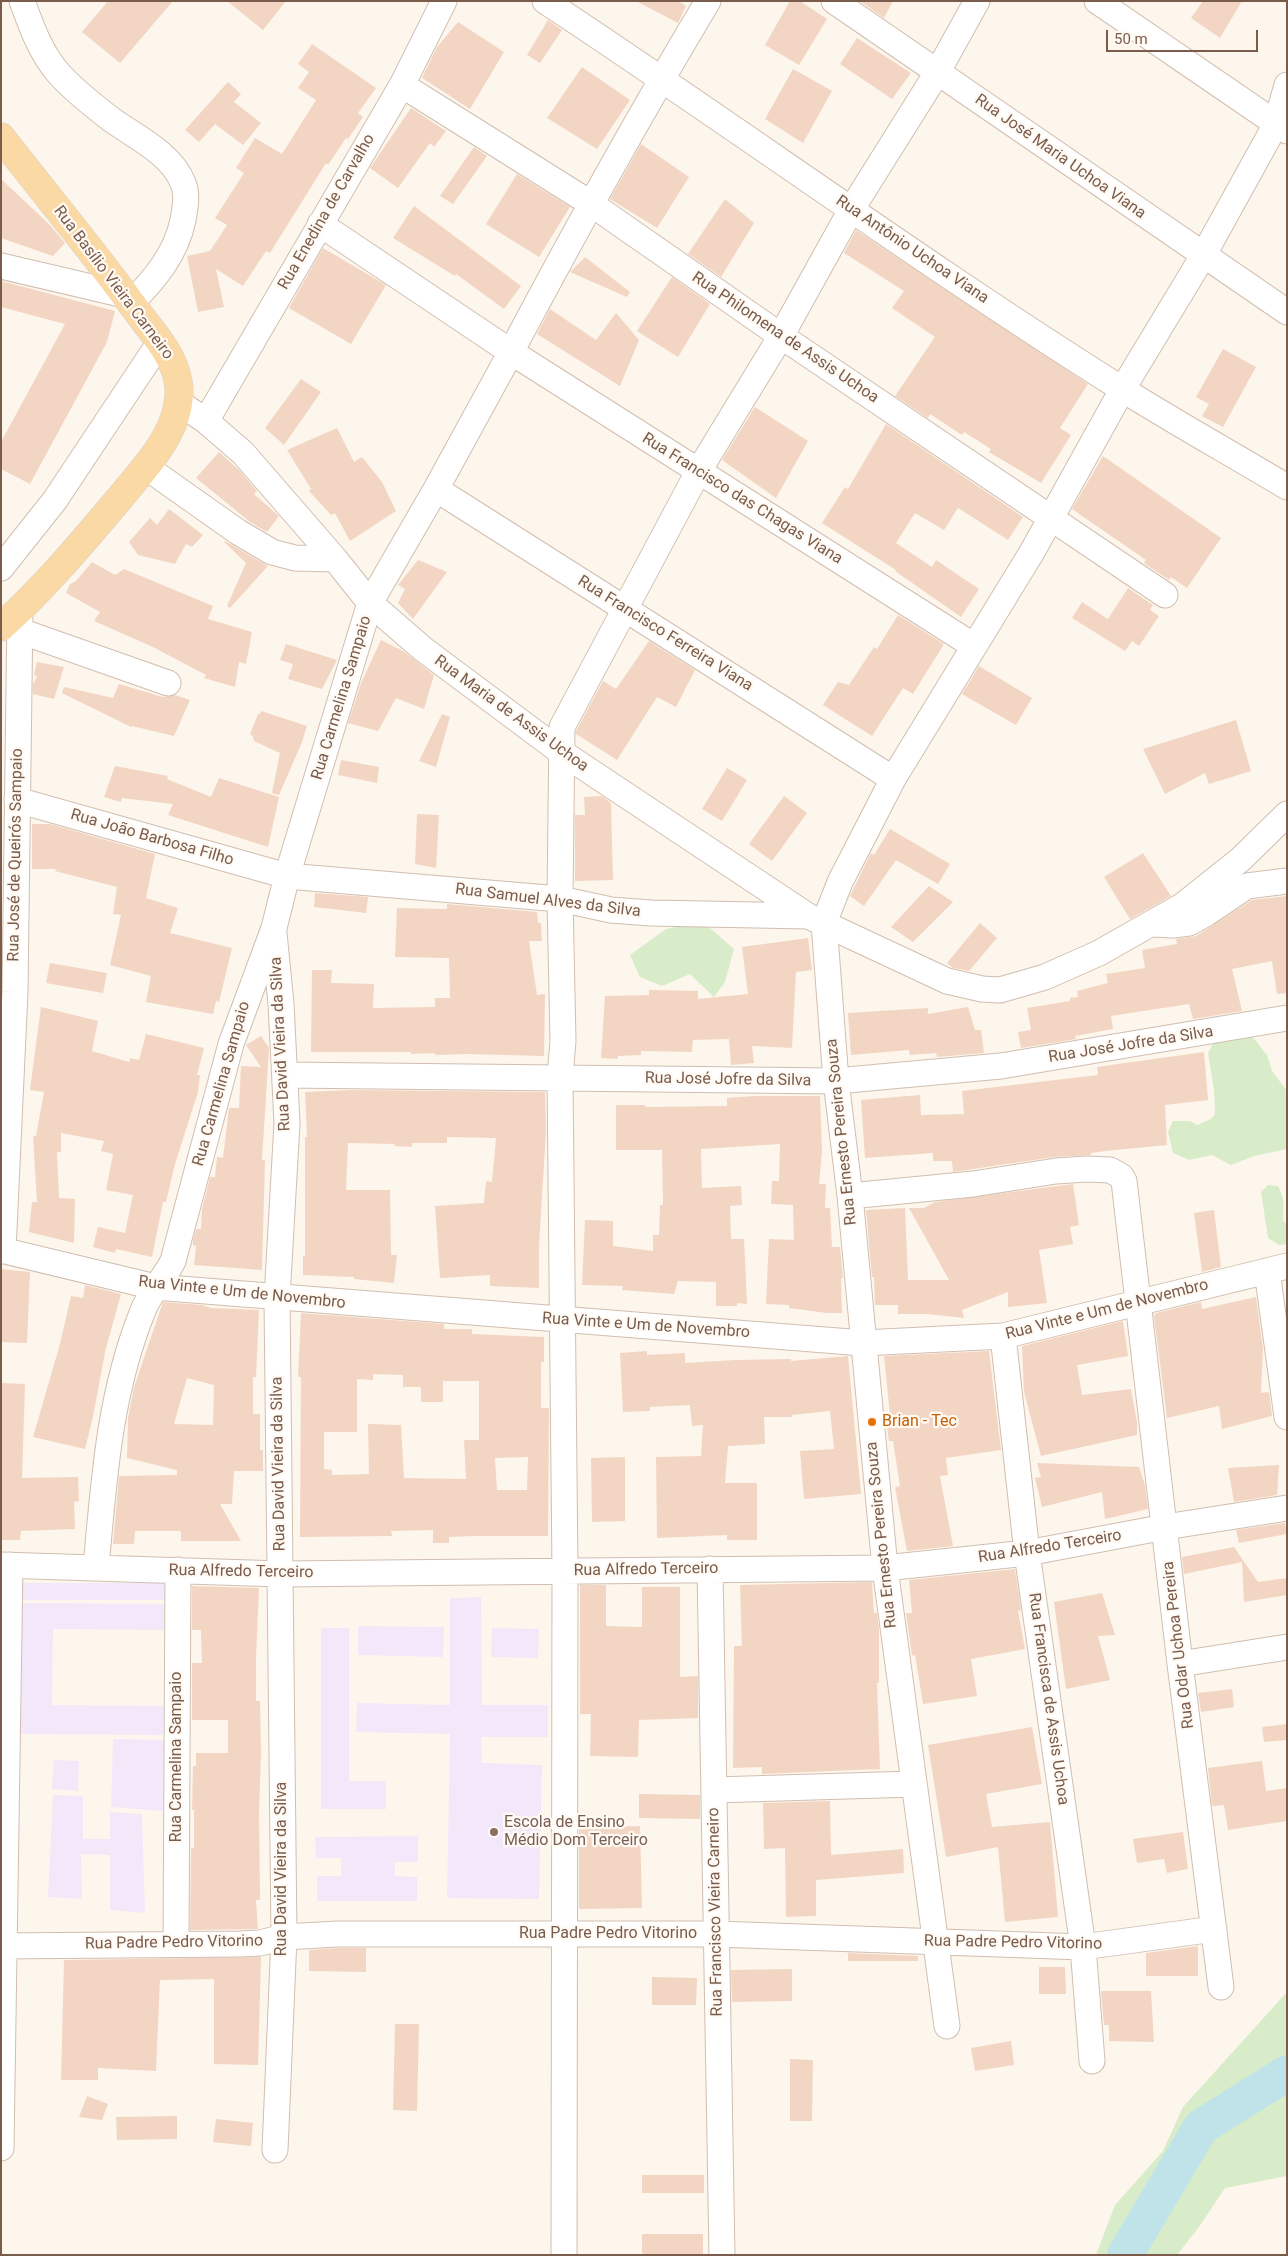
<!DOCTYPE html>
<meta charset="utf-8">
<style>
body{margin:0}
#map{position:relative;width:1288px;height:2256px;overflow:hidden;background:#fdf6ec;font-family:Roboto,sans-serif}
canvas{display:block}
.frame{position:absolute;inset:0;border:2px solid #7a5c4d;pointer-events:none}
.scale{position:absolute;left:1106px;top:30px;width:152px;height:22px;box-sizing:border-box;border:2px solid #7a5c4d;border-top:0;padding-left:6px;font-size:15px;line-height:18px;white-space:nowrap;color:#7a5c4d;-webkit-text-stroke:4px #fffaf3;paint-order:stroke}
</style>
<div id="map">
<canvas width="1288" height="2256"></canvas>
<div class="frame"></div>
<div class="scale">50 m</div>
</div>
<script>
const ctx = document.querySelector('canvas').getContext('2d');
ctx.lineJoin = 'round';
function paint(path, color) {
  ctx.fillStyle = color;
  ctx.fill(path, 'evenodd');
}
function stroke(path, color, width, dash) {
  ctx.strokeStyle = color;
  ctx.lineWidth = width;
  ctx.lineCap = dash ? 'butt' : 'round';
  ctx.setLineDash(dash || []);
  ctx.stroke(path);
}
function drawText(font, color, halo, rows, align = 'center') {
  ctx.font = font + ' Roboto,sans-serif';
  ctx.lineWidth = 4.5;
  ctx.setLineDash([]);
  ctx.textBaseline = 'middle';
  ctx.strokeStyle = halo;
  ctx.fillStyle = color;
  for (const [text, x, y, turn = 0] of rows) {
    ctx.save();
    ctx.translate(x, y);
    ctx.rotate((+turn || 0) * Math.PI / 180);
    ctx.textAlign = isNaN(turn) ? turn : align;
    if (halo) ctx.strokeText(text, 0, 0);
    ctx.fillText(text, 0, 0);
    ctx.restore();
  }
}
paint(new Path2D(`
 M23,1583H166V1600H23Z
 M481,1597L482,1705H548V1737H481L482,1763L542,1765L539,1899L447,1898L450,1734L356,1732L357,1703L450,1705V1598Z
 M22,1603L164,1604V1630L53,1629L52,1705L164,1706L163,1735L21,1734Z
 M358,1626L444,1627L443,1657L358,1655Z
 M321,1628H349V1781H386V1809H321Z
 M492,1628L539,1629L538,1658L491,1657Z
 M113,1739L164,1740L163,1811L111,1807Z
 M54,1760L79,1761L78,1791L52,1789Z
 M53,1795L83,1796V1839H110V1812L142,1814L145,1913L110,1910V1855L81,1854L82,1899L48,1897Z
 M418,1836V1862H395V1876L417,1877V1901H317V1876H341V1858H316L315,1837Z`), '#f3e8fa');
paint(new Path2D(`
 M702,921L734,949L725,982L714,997L690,974L662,986L640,977L630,955L666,929Z
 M1247,1030L1267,1055L1272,1071L1287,1091V1149L1254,1156L1231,1165L1212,1155L1189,1160L1173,1153L1168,1132L1173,1121H1190L1197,1125L1211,1119L1215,1114L1214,1090L1208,1053L1218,1034Z
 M1268,1185L1278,1186C1287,1204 1282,1205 1284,1222L1287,1224V1244L1279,1245L1268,1238L1261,1192Z
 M1287,1992V2176L1225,2188L1199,2227L1177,2255H1096L1115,2205L1163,2151L1183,2107Z`), '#d8ecc9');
stroke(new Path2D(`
 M1125,2255L1201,2127L1287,2073`), '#bfe3e8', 36);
paint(new Path2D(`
 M108,1H173L120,63L82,32Z
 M227,1H286L263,30Z
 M636,1H678L686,6L678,23Z
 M790,1H800L827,19L799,65L765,45Z
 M860,1H893L884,18Z
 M1203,1H1242L1220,38L1191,18Z
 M548,20L562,30L540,63L527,55Z
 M458,22L504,52L470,109L422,78L437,47Z
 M857,38L911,73L892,99L840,64Z
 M312,44L376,88L358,113L363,117L348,139L346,138L328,165L326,163L270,253L266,251L243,286L216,269L224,307L198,312L187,256L210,251L227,225L215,218L244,173L236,168L255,138L282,154L316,100L298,88L309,72L298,64Z
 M582,67L630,100L597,149L547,118Z
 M793,69L832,91L803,143L765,119Z
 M228,82L241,94L234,102L261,123L243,145L215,124L199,142L185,130Z
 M411,108L446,131L434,147L430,143L398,188L370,168Z
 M641,144L689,177L657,228L610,199Z
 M474,147L487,156L453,204L440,196Z
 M517,174L570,207L539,257L486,224Z
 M1,179L50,225L65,243L53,256L1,238Z
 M725,199L754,223L721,277L688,254Z
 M414,206L521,286L504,309L456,274L455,276L393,238Z
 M856,230L1088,384L1060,428L1071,435L1041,483L989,452L991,449L964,432L962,435L930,414L928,418L895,396L935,337L892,308L904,291L844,253Z
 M323,248L386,285L351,344L289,308Z
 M585,257L630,292L627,297L570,272Z
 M672,277L710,304L678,357L637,331Z
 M1,281L115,311L107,342L30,484L1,469V442L65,324L1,307Z
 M550,309L596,340L616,313L639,340L620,386L537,334Z
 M1223,349L1256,367L1223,427L1202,416L1209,404L1196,397Z
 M301,379L321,392L284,445L265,428Z
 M755,407L808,441L776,498L722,460Z
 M886,424L1023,517L1008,540L958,508L944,530L915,513L896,543L932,567L936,560L979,589L961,617L895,571L896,570L822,523L845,487L848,489Z
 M337,428L354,462L362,457L382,482L396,511L350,541L335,513L331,515L309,491L311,489L287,450Z
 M219,452L240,471L257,491L254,494L279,516L267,532L250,522L196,478Z
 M1103,456L1221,538L1187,588L1171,577L1169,580L1144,563L1146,560L1072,509Z
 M169,509L203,535L192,547L186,544L175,564L138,555L129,542L150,518L157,525Z
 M225,541L268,566L230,608L227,606L246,563L224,542Z
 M418,560L447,572L413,619L398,603L405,589L398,585Z
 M92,562L115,575L124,569L213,606L208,619L252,632L246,664L239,662L235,687L204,678L206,675L153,647L94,621L100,612L66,593L70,584L76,581Z
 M1128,588L1153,605L1150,610L1159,616L1139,646L1132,641L1125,651L1072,618L1082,602L1108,619Z
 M898,615L944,644L913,694L903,688L872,736L823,705L838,682L849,685L874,647L877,649Z
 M381,640L403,651L434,675L424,709L396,698L378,731L348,723L361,683Z
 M649,641L695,670L676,707L657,697L617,760L576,734V731L603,681L616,689Z
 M286,644L337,660L322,689L288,679L293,664L280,660Z
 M37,662L64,667L54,699L33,694V684L37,677L34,674Z
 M979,666L1032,698L1016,725L962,694Z
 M119,684L163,697L175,695L190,700L174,736L132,726L131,727L62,693L64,687L113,698Z
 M261,711L307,726L302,742L279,795L272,793L280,753L254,741L253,736L250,734L258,714H260Z
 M442,714L450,717L436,767L419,761Z
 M1236,720L1251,771L1209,784L1205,773L1165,794L1143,749Z
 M341,760L379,767L377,783L338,775Z
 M115,766L168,776L167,779L211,797L219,778L279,797L268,847L168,815L173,804L122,798L121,802L104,797Z
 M727,768L747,780L722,821L702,809Z
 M602,796L611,803L613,880L575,881V815H585L584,797Z
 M784,796L807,813L772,861L749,844Z
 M417,814L439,815L436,868L415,864Z
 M32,824H50L155,854L146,898L178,908L170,933L232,948L219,1002L216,1001L213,1014L146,1002L151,976L110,965L121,915L113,914L117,887L55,871L56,869H32Z
 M890,829L950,864L938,884L896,860L864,906L850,896L871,853L874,855Z
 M1143,853L1171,896L1130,919L1104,877Z
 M929,886L953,902L913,942L891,927Z
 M315,893L368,897L366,913L314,907Z
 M1287,896V993L1277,994L1272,961L1232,969L1242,1011L1193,1019L1189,1004L1111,1016L1113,1029L1075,1036L1076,1039L1021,1048L1018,1032L1031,1030L1027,1008L1070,1001V998L1078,997L1077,991L1108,983L1106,974L1145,968L1142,950L1177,944L1176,939L1196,936L1252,900Z
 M447,904L537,912L538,923H541L542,941H529L537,995L545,994L544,1056L467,1054L435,1055V1053L411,1054V1052H311L312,970H332L331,983L374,984L373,1008L435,1007V998H450L449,958L395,957L397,908L447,909Z
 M980,923L997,938L969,971L953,968L947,963Z
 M808,938L812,970L796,972L792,1048L752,1046L754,1063L731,1065L729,1039L693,1040L692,1052L641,1051V1055L618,1056V1059L601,1058L605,996L649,995V990L698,991V999L748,994L742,947Z
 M50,963L107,973L103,993L46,983Z
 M41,1007L98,1021L92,1051L129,1062L130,1058L139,1060L146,1034L204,1048L197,1075H200L198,1092L175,1164L166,1202H163L152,1257L116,1249L115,1253L93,1247L98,1227L125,1233L133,1195L106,1190L113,1154L101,1151L104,1141L61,1133V1152H57L59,1198L75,1199L74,1243L29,1232L32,1202H37L33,1136H36L44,1092L30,1090Z
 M968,1007L975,1030H981L984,1053L937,1057L936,1053L910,1055L909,1050L851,1055L848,1013L928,1008V1014Z
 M261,1036L269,1048L262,1160H265L262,1270L194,1265L196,1246L193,1245V1240L196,1229H201L202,1209L210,1177H215L217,1157L223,1158L229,1108H239L241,1066L261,1067L246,1045Z
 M1204,1052L1208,1100L1165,1105L1167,1145L1105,1151L1091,1153V1155L1054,1157L953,1172L952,1161H933V1153L865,1158L861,1100L920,1095L921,1115L964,1114L962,1091L1098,1075L1097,1067Z
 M351,1090L545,1092L546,1131L539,1246V1288L490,1286V1275L440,1278L435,1206L484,1203L486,1181L492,1182L496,1138L447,1137V1143H412V1147L394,1146L395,1144L348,1143L346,1190H390L391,1255H397L394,1283L354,1279V1277L303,1275V1256H305V1137H307L305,1092Z
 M754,1096H820L822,1152L819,1184H826L825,1208H830L832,1247H840L843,1278H841L842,1313H827L789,1308V1305L766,1304L769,1239L794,1240L793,1205L771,1204L772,1181H779L780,1144L701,1149L702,1188L741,1186L742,1205L730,1206L731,1239H744L747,1304L737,1303V1306H716V1282L678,1281L674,1294L622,1290L623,1286L582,1285L585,1220L613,1221V1246L653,1251V1235H659L660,1205H663L662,1150H616V1105H645V1107L727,1106V1098Z
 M1073,1184L1079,1225L1070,1227L1073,1244L1039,1250L1047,1303L1008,1307V1292L962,1310L964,1318L927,1314H898V1305H875L874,1277H872L866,1210L905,1208L908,1280H949L909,1208H924L935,1202Z
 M1214,1210L1221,1267L1202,1272L1194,1213Z
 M1,1269L30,1272L27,1343L1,1342Z
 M85,1285L121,1294L105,1352L93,1417L85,1449L33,1437L60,1344L71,1296L83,1298Z
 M1256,1297L1263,1349L1261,1393L1269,1392L1272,1416L1222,1429L1219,1406L1167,1418L1154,1316L1156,1313L1201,1302L1202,1309Z
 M163,1302L202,1305L211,1308L259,1310L256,1377H253V1414H260V1450H263V1471H234L232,1504H220L241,1541H181V1531H135L134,1544H113L119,1476L177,1475V1470L127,1458L128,1418L134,1387ZM187,1378L214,1385L213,1425L174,1424Z
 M301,1313L444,1324V1329H472V1334L544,1337V1362H541V1408H549L548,1536H473L449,1537V1543H433V1530L391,1531L392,1536L300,1537L301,1377H298ZM373,1374L403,1375V1387H421V1402H443V1381H479V1440H464L466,1479L404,1478L401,1425L368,1424L369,1474L332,1475V1470L324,1469V1432H357V1379L373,1380ZM528,1457L527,1490H497L495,1458Z
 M1123,1321L1128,1356L1077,1365L1082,1395L1131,1389L1137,1422V1435L1041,1456L1024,1392L1022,1346Z
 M647,1351V1355L685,1353V1363L735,1360L791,1359V1361L848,1356L861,1494L804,1499L800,1451L834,1449L830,1411L792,1415V1417H764L765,1444L728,1446L725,1483H757V1540H727V1535L657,1538L656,1457L701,1456L703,1425L692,1426L690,1405L650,1407V1411L623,1412L620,1353Z
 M989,1351L1001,1450L946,1458L948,1475L940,1476L953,1546L907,1551L895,1487L900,1486L893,1441H889L885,1415H890L884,1356Z
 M1,1383L25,1384L22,1478L78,1477L79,1501L74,1502L75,1529L21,1531L20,1540H1Z
 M625,1457V1521L592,1522L591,1458Z
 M1037,1463L1139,1467L1145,1485L1148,1509L1105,1519L1102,1492L1042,1507L1035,1478L1041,1477Z
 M1279,1465L1277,1495L1234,1502L1228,1468Z
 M1285,1523L1287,1534L1239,1543L1236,1530Z
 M1234,1547L1258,1582L1287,1578V1595L1244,1602L1242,1562L1184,1574L1182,1557Z
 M1015,1569L1021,1610L1018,1611L1025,1649L971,1659L977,1696L923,1704L915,1655L912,1656L906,1613H912L909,1580Z
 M872,1582L874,1613H877L879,1630V1683H877L880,1769L762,1774V1767L733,1768L734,1646H742L740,1585Z
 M580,1585H606V1626L642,1627V1587H680V1677L698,1676V1718L639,1720L638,1757L590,1756L591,1714H580Z
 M192,1586L259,1588L256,1658V1701H260L261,1753L259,1811L260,1900H256L258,1929L190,1930L191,1848H194V1810H192L193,1766H196V1753H228V1720H192V1663H202L201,1630H192Z
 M1102,1593L1115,1635L1098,1636L1110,1680L1066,1689L1054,1602Z
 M1232,1689L1234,1707L1201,1712L1198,1693Z
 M1287,1724V1740L1264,1742L1262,1727Z
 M1032,1727L1042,1784L986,1794L992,1827L1050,1822L1058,1917L1005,1922L998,1847L946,1857L928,1745Z
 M1262,1761L1266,1791L1287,1788V1821L1228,1830L1224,1805L1212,1806L1208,1768Z
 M639,1794L700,1795V1819L639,1818Z
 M830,1801L831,1855L903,1849L904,1873L816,1880V1916L786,1917L785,1848L764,1849L763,1803Z
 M640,1826L642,1908L579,1909V1828Z
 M1183,1832L1188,1869L1167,1873L1164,1859L1137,1863L1133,1839Z
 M1198,1946V1976H1146V1953Z
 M337,1948H366V1972L309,1971V1950Z
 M848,1953L918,1956V1961H848Z
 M261,1957L258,2065L214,2064V1979L160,1980L156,2071L98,2068V2080H61L64,1960Z
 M1039,1967H1065L1066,1994H1039Z
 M792,1969V2001L732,2002L731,1970Z
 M652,1977L697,1978L696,2005H652Z
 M1101,1991H1151L1154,2042L1109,2041V2025H1104Z
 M395,2024H419L417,2111L393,2110Z
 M1011,2041L1014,2065L975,2071L971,2048Z
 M790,2059L813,2060L812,2121H790Z
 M87,2096L108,2104L102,2120L79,2117Z
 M177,2116V2139L117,2140L116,2117Z
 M216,2119L253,2123L251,2146L213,2142Z
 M642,2175H704V2193H642Z
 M642,2234H703V2255H642Z`), '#f3d5c3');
const minor = new Path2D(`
 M22,1C32,28 41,54 60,75C75,91 95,107 112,120C136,137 172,154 183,183C188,195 185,208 183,220C176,254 155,279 131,303
 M545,1C739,129 926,266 1122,389C1176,423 1232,454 1287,487
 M708,1C639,116 574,233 511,352L974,646
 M834,1L1287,312
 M1097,1L1287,131
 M402,85L590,203L781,336L1165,595
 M1,266L125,295
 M178,402L206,421L243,453L335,559L370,603L423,649L561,752L808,916L947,981L982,989L1000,990L1045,977L1099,953L1182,906L1241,859L1287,814
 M206,421L402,85L444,1
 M146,467L238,532L272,552L295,558L335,559
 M436,489L893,779
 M1,568L55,500L160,342
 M20,631L168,683
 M17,800L287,876L560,899L611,910L651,913L808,916
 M1154,924L1173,925L1189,923L1207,913L1247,886L1287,881
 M274,933L281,1004L287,1123L277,1298L284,1937L275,2150
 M285,1075L836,1081L1001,1066L1287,1018
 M850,1196L973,1184L1056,1171L1086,1169L1110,1170L1121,1176L1124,1181L1180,1664L1221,1987
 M1,1250L155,1287L863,1343L1003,1336L1287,1266
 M3,1251L15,992L20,610
 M1267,1271L1287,1417
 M1003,1336L1027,1553L1083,1947L1092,2061
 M1,1565L281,1574L885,1568L1027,1553L1165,1527L1287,1508
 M96,1567C104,1480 109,1396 142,1313C149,1293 164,1279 173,1261L231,1044L274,928L287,876L370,603L436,489L511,352L320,224
 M710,1569L722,2255
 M1180,1664L1287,1647
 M714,1790L913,1784
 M176,1944L178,1570
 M1,1946L240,1944L260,1943L284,1937L337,1934H716L1083,1947L1214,1929
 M947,2026L885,1568L850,1196L836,1081L824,923L840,882L893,779L1032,552L1122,390L1203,256L1276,124L1287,85
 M1,2148L10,1565
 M564,2255L565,1571L560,1077L563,1041L560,899L562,727L698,472L781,336L851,210L937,73L977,1`);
const major = new Path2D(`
 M1,137C46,195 93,251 136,310C152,332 173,353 178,381C181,396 177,415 170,429C158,455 137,477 119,499C82,543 44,588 1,627`);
stroke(minor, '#d1beb0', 27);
stroke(major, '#dad1cd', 29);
stroke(minor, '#fff', 25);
stroke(major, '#fbd9a5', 28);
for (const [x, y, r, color] of [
 [872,1422,5,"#e8710a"],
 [494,1832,5,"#8d6e63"]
]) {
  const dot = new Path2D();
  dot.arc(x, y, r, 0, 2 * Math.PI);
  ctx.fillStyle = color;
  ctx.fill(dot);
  stroke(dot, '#fffaf3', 2);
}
drawText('16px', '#7a5c4d', '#fffaf3', [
 ["Rua José Maria Uchoa Viana",1060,157,35],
 ["Rua Enedina de Carvalho",327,212,-60],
 ["Rua Antônio Uchoa Viana",912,250,34],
 ["Rua Basílio Vieira Carneiro",113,283,53],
 ["Rua Philomena de Assis Uchoa",785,338,34],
 ["Rua Francisco das Chagas Viana",742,499,32],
 ["Rua Francisco Ferreira Viana",665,634,32],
 ["Rua Carmelina Sampaio",342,698,-73],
 ["Rua Maria de Assis Uchoa",511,714,36],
 ["Rua João Barbosa Filho",152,838,16],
 ["Rua José de Queirós Sampaio",16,855,-89],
 ["Rua Samuel Alves da Silva",548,901,7],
 ["Rua David Vieira da Silva",281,1044,-93],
 ["Rua José Jofre da Silva",1131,1045,-9],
 ["Rua José Jofre da Silva",728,1080,1],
 ["Rua Carmelina Sampaio",222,1084,-74],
 ["Rua Ernesto Pereira Souza",842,1132,-96],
 ["Rua Vinte e Um de Novembro",242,1293,6],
 ["Rua Vinte e Um de Novembro",1107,1310,-14],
 ["Rua Vinte e Um de Novembro",646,1326,4],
 ["Rua David Vieira da Silva",279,1464,-91],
 ["Rua Ernesto Pereira Souza",882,1535,-96],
 ["Rua Alfredo Terceiro",1050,1547,-9],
 ["Rua Alfredo Terceiro",646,1570,-1],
 ["Rua Alfredo Terceiro",241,1572,1],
 ["Rua Odar Uchoa Pereira",1179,1645,-97],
 ["Rua Francisca de Assis Uchoa",1048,1699,82],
 ["Rua Carmelina Sampaio",177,1757,-90],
 ["Rua David Vieira da Silva",282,1869,-90],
 ["Rua Francisco Vieira Carneiro",716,1912,-91],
 ["Rua Padre Pedro Vitorino",608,1934],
 ["Rua Padre Pedro Vitorino",174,1943,-1],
 ["Rua Padre Pedro Vitorino",1013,1943,1]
]);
drawText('16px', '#c56008', '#fffaf3', [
 ["Brian - Tec",882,1422]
], 'left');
drawText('16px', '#785e54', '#fffaf3', [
 ["Escola de Ensino",504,1823],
 ["Médio Dom Terceiro",504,1841]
], 'left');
</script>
